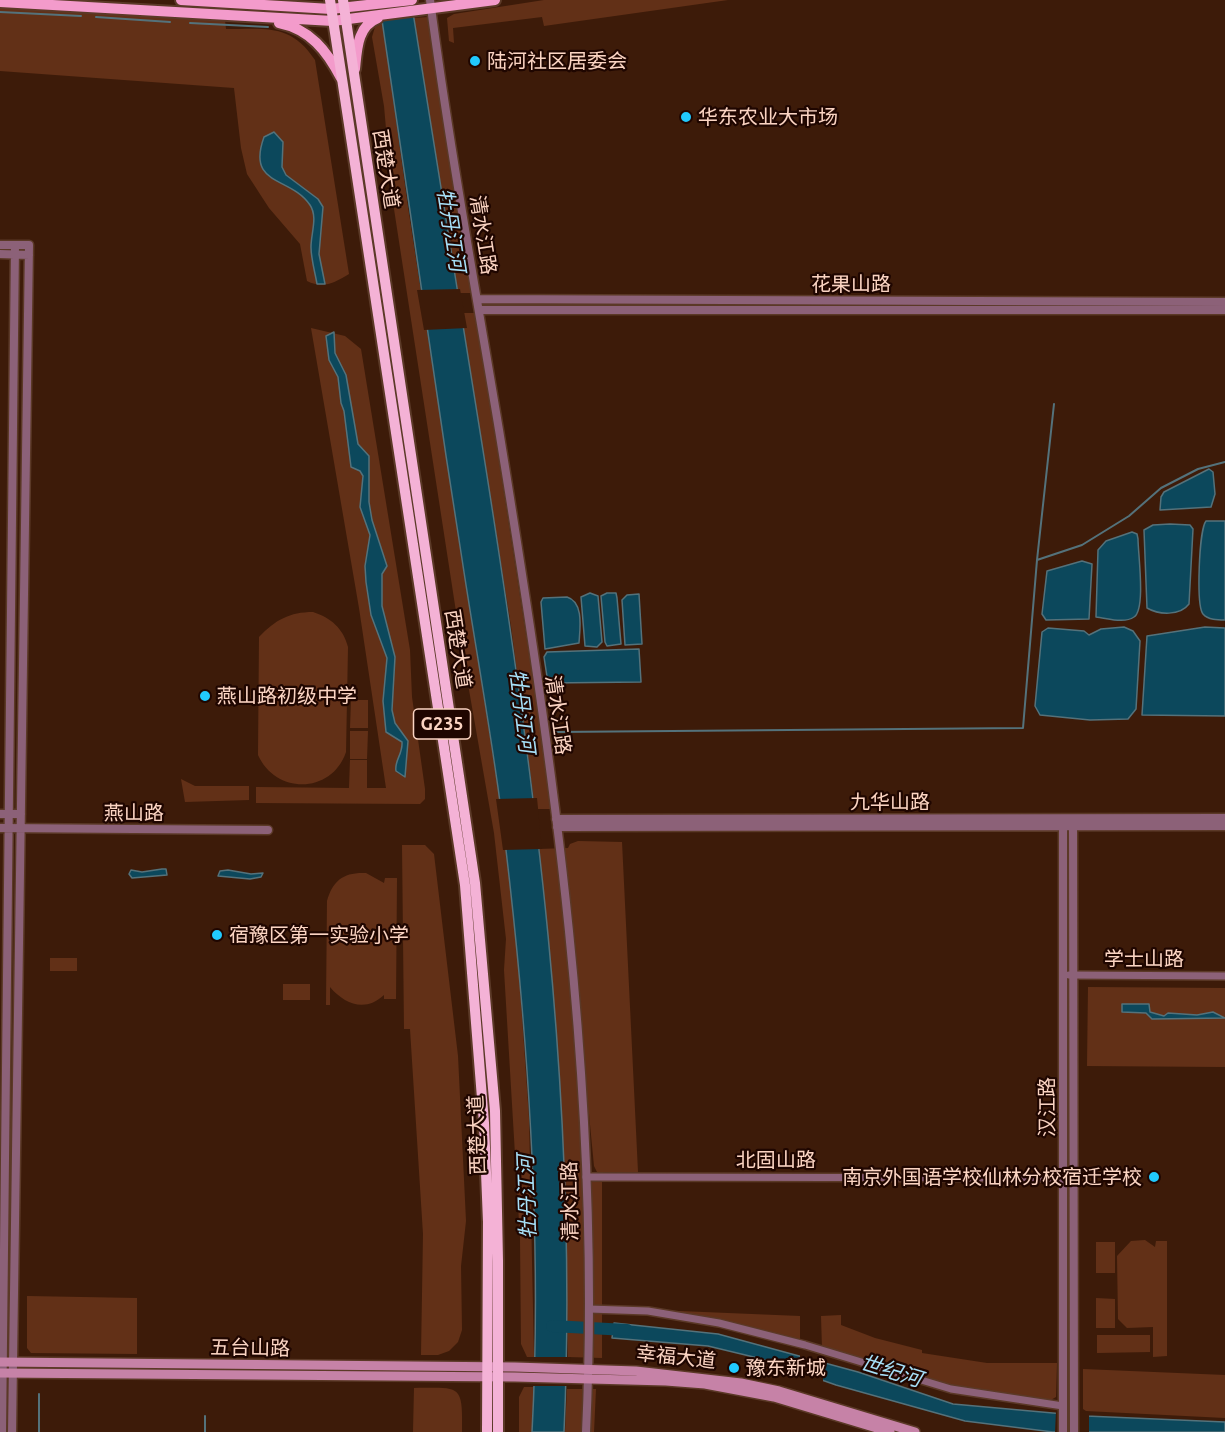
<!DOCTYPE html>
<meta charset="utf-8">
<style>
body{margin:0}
canvas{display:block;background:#3d1b09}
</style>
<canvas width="1225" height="1432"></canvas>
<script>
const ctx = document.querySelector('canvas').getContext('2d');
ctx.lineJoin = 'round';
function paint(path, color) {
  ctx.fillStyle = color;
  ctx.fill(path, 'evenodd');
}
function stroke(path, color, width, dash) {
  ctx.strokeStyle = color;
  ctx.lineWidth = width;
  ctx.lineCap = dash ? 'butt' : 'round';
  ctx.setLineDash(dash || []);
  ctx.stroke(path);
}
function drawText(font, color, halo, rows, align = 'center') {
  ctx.font = font + ' Ubuntu,"Noto Sans SC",sans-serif';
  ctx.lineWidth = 4.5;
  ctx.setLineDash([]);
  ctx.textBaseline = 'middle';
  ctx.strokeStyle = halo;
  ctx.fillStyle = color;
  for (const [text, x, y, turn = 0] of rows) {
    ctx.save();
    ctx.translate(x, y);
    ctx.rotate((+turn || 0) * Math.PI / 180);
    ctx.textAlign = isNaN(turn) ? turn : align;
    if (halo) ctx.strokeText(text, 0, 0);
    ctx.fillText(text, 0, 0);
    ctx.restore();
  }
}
paint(new Path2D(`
 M544,0H728L544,26L542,17L453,28L454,43L449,41L447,18L454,14Z
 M0,8L225,20L226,29C265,29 291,23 315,60L349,274C334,283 323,289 307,281L300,244L269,208L247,174L241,148L234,88L0,71Z
 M428,17H431L473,293H458L414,18Z
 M383,23L408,207L502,814L517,945L529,1118L534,1357H527L521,1344L520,1238L504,970L506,939L494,833L461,644L392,196L384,106L372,37L375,27Z
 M461,313H476L553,809H535L511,626Z
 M311,328L345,336L361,349L410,650L412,697L425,789V799L420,804L256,803V787L349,788L350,760H367V788H386L359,608Z
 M313,612C331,618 343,628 348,647L346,752C332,794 276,795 258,755L259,637C275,620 290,612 313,612Z
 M351,700H368V728H350Z
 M350,731H368L367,759H350Z
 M181,779L195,786H249V800L185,802Z
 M578,841L622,842L638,1172H597L594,1166L589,1114L591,1182H602V1358L568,1357C566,1187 555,1019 539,849L568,848L570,844Z
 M402,845H425L434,854L458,1056L466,1221L461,1266L462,1330L458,1342L449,1351L438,1355H421L423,1234L410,1029H404Z
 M366,873L384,883L385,878H397L396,999H384V995C366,1012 345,1005 330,987V1005H326L327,901C333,880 344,872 366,873Z
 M50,958H77V971H50Z
 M283,984H310V1000H283Z
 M1088,987L1225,988V1067L1087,1066Z
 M1145,1240L1155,1247L1156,1241H1167V1356L1153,1357V1327L1127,1328L1118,1319L1117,1256L1131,1241Z
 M1096,1242H1115V1273H1096Z
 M27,1296L137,1298V1354L31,1353L27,1348Z
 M1096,1298L1115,1299V1328H1096Z
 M607,1308L800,1316V1341L740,1325Z
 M841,1315V1325L875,1338L922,1350V1353L987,1363H1057L1056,1397L1049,1401L977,1392L933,1382L822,1348L821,1316Z
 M1097,1335H1150V1352L1097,1353Z
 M1083,1369L1225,1375V1418L1086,1411L1083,1409Z
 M524,1387H534L532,1432H519V1397Z
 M414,1388C460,1388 463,1383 462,1432H413Z
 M567,1389H596L594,1432H565Z`), '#623017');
const water = new Path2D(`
 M379,0H411C435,148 458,296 482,444C534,770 579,1101 564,1432H532C543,1230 527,1018 502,817C491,731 475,645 462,559C433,373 405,187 379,0Z
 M274,132L283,142L282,167L286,175L318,199L323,207L319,254L325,284H317C315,272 311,259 311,247C311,233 318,217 310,205C291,176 246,187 264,137Z
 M334,332L335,353L346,375L358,444L369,456V502L372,520L387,566L382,574V606L395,657L392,710L395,723L408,741L405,777L396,771C394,761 403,754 402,742L386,732L383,701L387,658L371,615L366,582L365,566L370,535L360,507L363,476L360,471L351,467L344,411L341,403L338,377L329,360L326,336Z
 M1209,469L1213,472L1215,494L1211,507L1160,510L1161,497L1164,492Z
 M1206,521H1225V620C1218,620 1208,620 1203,614C1196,605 1199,530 1206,521Z
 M1170,524L1190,525L1193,529L1189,604C1180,616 1159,615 1147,608L1144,530L1153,525Z
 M1132,532L1137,534L1138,539C1138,554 1146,609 1134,617C1124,624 1107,618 1096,617L1098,550L1106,541Z
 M1082,561L1092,564L1089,619L1046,620L1042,614L1047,571Z
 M590,593L598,596L602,642L597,647L585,646L581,597Z
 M607,593H616L617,598L621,644L607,646L605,642L601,596Z
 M639,594L642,644L625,645L622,600L627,595Z
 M567,597C584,602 580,628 579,643L545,649L541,602L543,598Z
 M1124,627L1133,631L1140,641L1136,709L1128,719L1090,720L1040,715L1035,706L1042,632L1048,628L1084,631L1089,635L1101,629Z
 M1205,627L1225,628V716L1142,715L1147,636Z
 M639,649L641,682L548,683L544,657L547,652Z
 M162,869H166L167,875L132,878L129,874L131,870L142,872Z
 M228,870L251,874L263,873L261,877L250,879L218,876L220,871Z
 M1122,1004H1149L1150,1012L1164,1016L1168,1013L1197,1015L1213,1012L1225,1018L1152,1019L1146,1013L1122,1012Z
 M614,1323L718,1334L858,1372L953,1404L1086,1416L1225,1422V1432H1053L965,1421L836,1385L762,1359L708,1346L612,1338Z`);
paint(water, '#0c485c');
stroke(water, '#54727b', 1.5);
paint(new Path2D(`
 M460,289L467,328L424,330L417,290Z
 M537,798L542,849L503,850L496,799Z
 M800,1353L823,1359V1383L800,1374Z
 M531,1357H571L570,1386H531Z
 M1056,1411L1089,1413V1432H1055Z`), '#3d1b09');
stroke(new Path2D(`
 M0,12L81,16
 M96,17L170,22
 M190,23L268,27
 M1037,560L1082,545L1129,516L1161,488L1198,469L1225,462
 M555,732L1023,728L1037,560L1054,404
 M39,1394V1432
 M205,1432V1416`), '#54727b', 2);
stroke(new Path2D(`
 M552,1326L627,1330`), '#0c485c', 12);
const minor = new Path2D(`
 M1069,975L1225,976
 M586,1177L1074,1178
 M589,1309L648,1311L719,1323L805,1345L951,1389L1063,1406`);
const tertiary = new Path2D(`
 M430,0C449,144 475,287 499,430C553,761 602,1095 586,1432
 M0,245H29L12,1432
 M0,254L29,255
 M477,299L1225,302
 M479,310H1225
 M0,814H21
 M556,819L1225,818
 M1073,821L1074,1432
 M557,827L1225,826
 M0,828L268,830
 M2,1432L15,245
 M1063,1432V821`);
const secondary = new Path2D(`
 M0,1362L515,1367L636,1371L741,1383L779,1391L915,1432
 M0,1373L515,1377L666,1381L705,1384L774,1397L890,1432`);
const primary = new Path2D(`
 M181,0L331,9L412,0
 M0,2L333,21L495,0
 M279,23C310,29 327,51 341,78
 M355,69C357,50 357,26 378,18`);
const trunk = new Path2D(`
 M330,0L465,885L484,1123L488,1222L487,1432
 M343,0L475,883L495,1111L498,1261V1432`);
stroke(minor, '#5b3927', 10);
stroke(tertiary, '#5b3927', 11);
stroke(secondary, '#5b3927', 12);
stroke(primary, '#5b3927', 14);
stroke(trunk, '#5b3927', 14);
stroke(minor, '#8c6178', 7);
stroke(tertiary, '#8c6178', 8);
stroke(secondary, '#c682a7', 9);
stroke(primary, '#f39bcb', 10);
stroke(trunk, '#f4b2d6', 10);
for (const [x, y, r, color] of [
 [475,61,6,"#21c9fd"],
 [686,117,6,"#21c9fd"],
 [205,696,6,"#21c9fd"],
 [217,935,6,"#21c9fd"],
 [1154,1177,6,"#21c9fd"],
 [734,1368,6,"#21c9fd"]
]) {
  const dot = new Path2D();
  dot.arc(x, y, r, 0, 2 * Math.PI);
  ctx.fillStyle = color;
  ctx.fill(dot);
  stroke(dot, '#1f0600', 2);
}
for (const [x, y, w] of [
 [442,724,57]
]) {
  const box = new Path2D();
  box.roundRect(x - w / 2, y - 15, w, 30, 4.5);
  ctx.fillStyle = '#1f0600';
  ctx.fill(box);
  stroke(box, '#fbd4c2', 1.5);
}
drawText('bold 18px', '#fbd4c2', null, [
 ["G235",442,724]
]);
drawText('20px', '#fbd4c2', '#1f0600', [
 ["陆河社区居委会",487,61],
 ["华东农业大市场",698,117],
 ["燕山路初级中学",217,696],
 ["宿豫区第一实验小学",229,935],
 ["南京外国语学校仙林分校宿迁学校",1142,1177,"right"],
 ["豫东新城",746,1368]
], 'left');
drawText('20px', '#fbd4c2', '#1f0600', [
 ["西楚大道",386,169,81],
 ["清水江路",483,235,81],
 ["花果山路",851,284],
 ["西楚大道",458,649,81],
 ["清水江路",558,715,82],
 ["九华山路",890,802],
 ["燕山路",134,813],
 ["学士山路",1144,959],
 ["汉江路",1047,1107,-90],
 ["西楚大道",477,1135,-92],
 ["北固山路",776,1160],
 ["清水江路",570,1201,-91],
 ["五台山路",250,1348,1],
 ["幸福大道",676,1357,6]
]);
drawText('italic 21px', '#a7e0f8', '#1f0600', [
 ["牡丹江河",451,230,81],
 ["牡丹江河",522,711,83],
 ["牡丹江河",527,1197,-92],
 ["世纪河",891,1371,17]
]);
</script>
